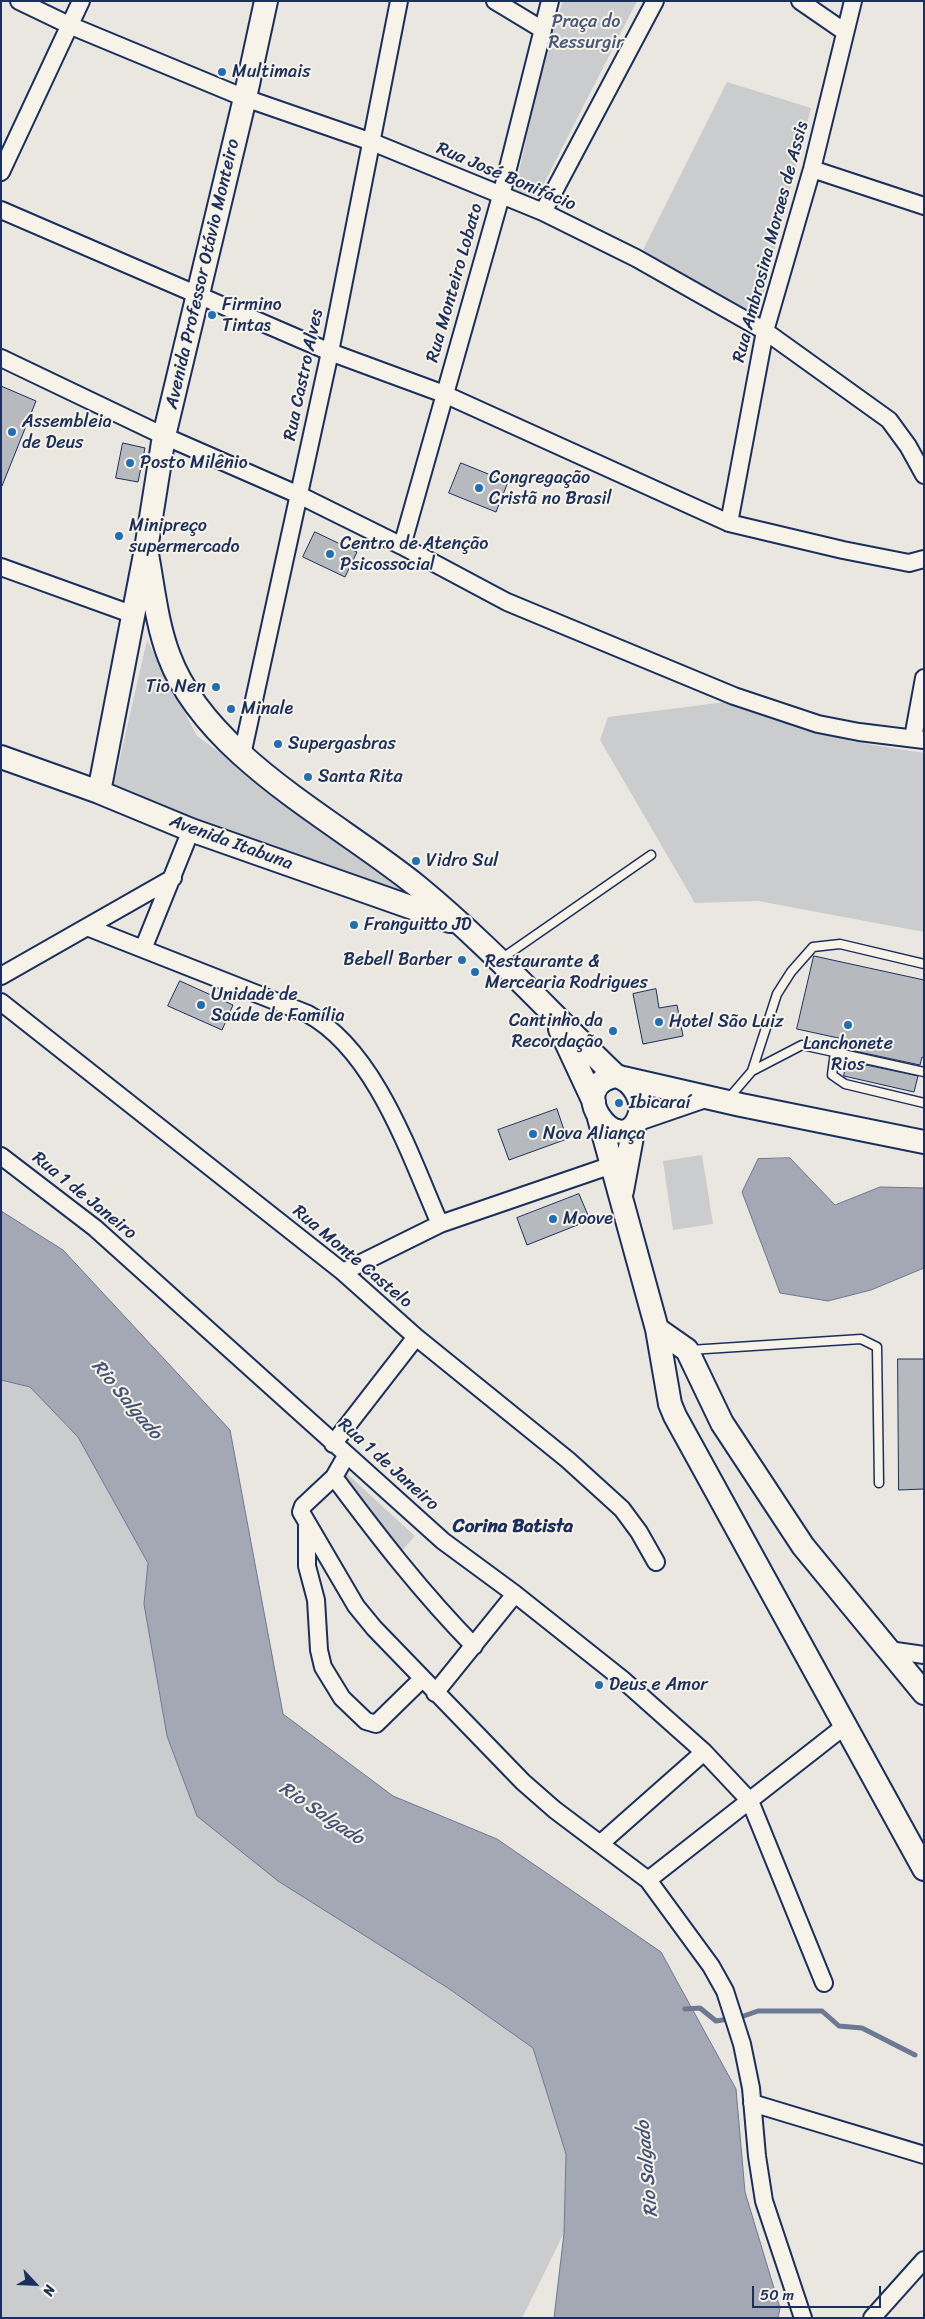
<!DOCTYPE html>
<meta charset="utf-8">
<style>
body{margin:0}
#map{position:relative;width:925px;height:2319px;overflow:hidden;background:#eae7e0;font-family:Sriracha,sans-serif}
canvas{display:block}
.frame{position:absolute;inset:0;border:2px solid #1b2f5e;pointer-events:none}
.north{position:absolute;left:10px;top:2259px;width:50px;height:50px;-webkit-text-stroke:4px #f7f3e8;paint-order:stroke;rotate:115deg;font-size:14px;font-weight:700;line-height:20px;text-align:center;color:#1b2f5e}
.north::after{content:'';display:block;margin:auto;width:18px;height:22px;background:#1b2f5e;clip-path:polygon(50% 0,100% 100%,50% 72%,0 100%)}
.scale{position:absolute;left:752px;top:2286px;width:129px;height:22px;box-sizing:border-box;border:2px solid #1b2f5e;border-top:0;padding-left:6px;font-size:15px;line-height:18px;white-space:nowrap;color:#1b2f5e;-webkit-text-stroke:4px #f7f3e8;paint-order:stroke}
</style>
<div id="map">
<canvas width="925" height="2319"></canvas>
<div class="frame"></div>
<div class="north">N</div>
<div class="scale">50 m</div>
</div>
<script>
const ctx = document.querySelector('canvas').getContext('2d');
ctx.lineJoin = 'round';
function paint(path, color) {
  ctx.fillStyle = color;
  ctx.fill(path, 'evenodd');
}
function stroke(path, color, width, dash) {
  ctx.strokeStyle = color;
  ctx.lineWidth = width;
  ctx.lineCap = dash ? 'butt' : 'round';
  ctx.setLineDash(dash || []);
  ctx.stroke(path);
}
function drawText(font, color, halo, rows, align = 'center') {
  ctx.font = font + ' Sriracha,sans-serif';
  ctx.lineWidth = 4;
  ctx.setLineDash([]);
  ctx.textBaseline = 'middle';
  ctx.strokeStyle = halo;
  ctx.fillStyle = color;
  for (const [text, x, y, turn = 0] of rows) {
    ctx.save();
    ctx.translate(x, y);
    ctx.rotate((+turn || 0) * Math.PI / 180);
    ctx.textAlign = isNaN(turn) ? turn : align;
    if (halo) ctx.strokeText(text, 0, 0);
    ctx.fillText(text, 0, 0);
    ctx.restore();
  }
}
paint(new Path2D(`
 M563,1H637L537,197L515,190L546,49Z
 M727,82L811,108L756,322L643,250Z
 M147,640L197,736L424,901L221,830L114,784Z
 M725,702L855,742L924,753V932L758,901L695,903L600,740L608,717Z
 M702,1155L713,1224L673,1230L663,1161Z
 M1,1380L30,1387L78,1437L148,1563L144,1604L167,1736L198,1816L448,1988L533,2048L566,2154L564,2233L522,2318H1Z
 M344,1471L415,1536L399,1554L337,1479Z`), '#cbcccd');
const water = new Path2D(`
 M790,1158L835,1205L880,1187L924,1188V1268L871,1290L828,1301L780,1293L742,1192L758,1159Z
 M1,1211L63,1250L230,1430L283,1714L393,1796L497,1839L661,1952L736,2089L745,2192L780,2308L778,2318H554L564,2233L566,2154L533,2048L448,1988L278,1881L197,1816L167,1736L144,1604L148,1563L78,1437L30,1387L1,1380Z`);
paint(water, '#a3a8b4');
stroke(water, '#6d7892', 1);
stroke(new Path2D(`
 M685,2009L700,2008L716,2021L741,2017L758,2011H822L839,2026L862,2028L915,2055`), '#6d7892', 5);
const building = new Path2D(`
 M1,386L36,401L2,486H1Z
 M123,443L145,448L138,482L116,478Z
 M461,463L508,482L496,512L449,493Z
 M315,532L357,552L345,577L303,557Z
 M814,956L924,980V1058L922,1057L920,1065L850,1050L852,1041L797,1029Z
 M180,981L233,1005L222,1030L168,1006Z
 M656,989L659,1008L677,1005L683,1036L643,1044L633,994Z
 M847,1061L918,1076L914,1092L844,1076Z
 M557,1109L567,1139L509,1160L498,1130Z
 M579,1194L590,1220L527,1245L517,1218Z
 M898,1359H924V1489L899,1490Z`);
paint(building, '#b6babf');
stroke(building, '#1b2f5e', 1);
const lane = new Path2D(`
 M501,959L651,855
 M835,1052L832,1075L845,1084L924,1103
 M752,1071L777,994L791,972L813,947L840,944L924,964
 M728,1099L752,1071L802,1045L924,1072
 M690,1350L861,1339L877,1347L879,1483`);
const street = new Path2D(`
 M19,1L69,25L245,98L372,142L543,212L636,258L765,331L889,420L908,446L924,475
 M495,1L543,30
 M800,1L845,32
 M812,169L924,206
 M1,172L81,1
 M1,210L330,352L444,394L729,523L843,550L909,563L924,559
 M543,212L655,1
 M1,358L164,436L299,495L402,546L507,602L734,696L818,724L859,732L924,740
 M729,523L765,331L812,169L853,1
 M402,546L501,196L550,1
 M1,567L134,615
 M913,738L924,678
 M242,755L330,352L399,1
 M87,927L308,1014C376,1051 410,1156 440,1224
 M143,949L191,830
 M1,976L173,878
 M1,1002L343,1272L416,1337L568,1460L622,1509L639,1532L656,1562
 M1,1156L95,1228L443,1541L515,1594L622,1679L704,1752L750,1801L824,1983
 M343,1272L440,1224L612,1165L622,1164
 M333,1444L416,1337
 M346,1456L334,1477L303,1506L301,1512L356,1606L374,1628L523,1782L555,1810L648,1880L711,1966L725,1991L742,2044L751,2088L757,2156L764,2201L803,2318
 M334,1477C378,1536 422,1593 474,1646
 M307,1526V1566L316,1600L319,1650L323,1667L342,1698L366,1721L376,1724L422,1679
 M889,1650L924,1655
 M435,1693L515,1594
 M601,1843L704,1752
 M648,1880L846,1725
 M752,2103L924,2155
 M872,2318L924,2260`);
const secondary = new Path2D(`
 M146,549C153,584 156,622 169,656C206,756 337,821 417,886C488,944 550,1013 616,1076C633,1080 646,1102 638,1119C619,1161 562,1086 616,1076
 M1,757L99,792L191,830L450,921
 M99,792L146,549L164,436L245,98L266,1
 M560,1029L594,1102
 M623,1078L741,1105L924,1142
 M599,1118L657,1329L670,1404L675,1416L924,1869
 M638,1119L702,1097
 M622,1191L634,1126
 M657,1329L687,1350L722,1423L803,1546L924,1693`);
stroke(lane, '#1b2f5e', 11);
stroke(street, '#1b2f5e', 20);
stroke(secondary, '#1b2f5e', 26);
stroke(lane, '#f7f3e8', 8);
stroke(street, '#f7f3e8', 16);
stroke(secondary, '#f7f3e8', 22);
for (const [x, y, r, color] of [
 [222,72,5,"#1f6fb2"],
 [212,315,5,"#1f6fb2"],
 [12,432,5,"#1f6fb2"],
 [130,463,5,"#1f6fb2"],
 [479,488,5,"#1f6fb2"],
 [119,536,5,"#1f6fb2"],
 [330,554,5,"#1f6fb2"],
 [216,687,5,"#1f6fb2"],
 [231,709,5,"#1f6fb2"],
 [278,744,5,"#1f6fb2"],
 [308,777,5,"#1f6fb2"],
 [416,861,5,"#1f6fb2"],
 [354,925,5,"#1f6fb2"],
 [462,960,5,"#1f6fb2"],
 [475,972,5,"#1f6fb2"],
 [201,1005,5,"#1f6fb2"],
 [659,1022,5,"#1f6fb2"],
 [848,1025,5,"#1f6fb2"],
 [613,1031,5,"#1f6fb2"],
 [619,1103,5,"#1f6fb2"],
 [533,1134,5,"#1f6fb2"],
 [553,1219,5,"#1f6fb2"],
 [599,1685,5,"#1f6fb2"]
]) {
  const dot = new Path2D();
  dot.arc(x, y, r, 0, 2 * Math.PI);
  ctx.fillStyle = color;
  ctx.fill(dot);
  stroke(dot, '#f7f3e8', 2);
}
drawText('18px', '#47567a', '#f7f3e8', [
 ["Praça do",586,22],
 ["Ressurgir",586,43]
]);
drawText('18px', '#1b2f5e', '#f7f3e8', [
 ["Multimais",232,72],
 ["Firmino",222,305],
 ["Tintas",222,326],
 ["Assembleia",22,422],
 ["de Deus",22,443],
 ["Posto Milênio",140,463],
 ["Congregação",489,478],
 ["Cristã no Brasil",489,499],
 ["Minipreço",129,526],
 ["supermercado",129,547],
 ["Centro de Atenção",340,544],
 ["Psicossocial",340,565],
 ["Tio Nen",206,687,"right"],
 ["Minale",241,709],
 ["Supergasbras",288,744],
 ["Santa Rita",318,777],
 ["Vidro Sul",426,861],
 ["Franguitto JD",364,925],
 ["Bebell Barber",452,960,"right"],
 ["Restaurante &",485,962],
 ["Mercearia Rodrigues",485,983],
 ["Unidade de",211,995],
 ["Saúde de Família",211,1016],
 ["Cantinho da",603,1021,"right"],
 ["Recordação",603,1042,"right"],
 ["Hotel São Luiz",669,1022],
 ["Lanchonete",848,1044,"center"],
 ["Rios",848,1065,"center"],
 ["Ibicaraí",629,1103],
 ["Nova Aliança",543,1134],
 ["Moove",563,1219],
 ["Deus e Amor",609,1685]
], 'left');
drawText('18px', '#1b2f5e', '#f7f3e8', [
 ["Rua José Bonifácio",506,177,23],
 ["Rua Ambrosina Moraes de Assis",771,242,-75],
 ["Avenida Professor Otávio Monteiro",203,274,-77],
 ["Rua Monteiro Lobato",455,283,-74],
 ["Rua Castro Alves",304,375,-78],
 ["Avenida Itabuna",231,843,20],
 ["Rua 1 de Janeiro",84,1196,39],
 ["Rua Monte Castelo",352,1257,40],
 ["Rua 1 de Janeiro",388,1465,42]
]);
drawText('italic 19px', '#445378', '#f7f3e8', [
 ["Rio Salgado",126,1400,50],
 ["Rio Salgado",321,1814,34],
 ["Rio Salgado",648,2169,-95]
]);
drawText('bold 19px', '#1b2f5e', '#f7f3e8', [
 ["Corina Batista",513,1527]
]);
</script>
